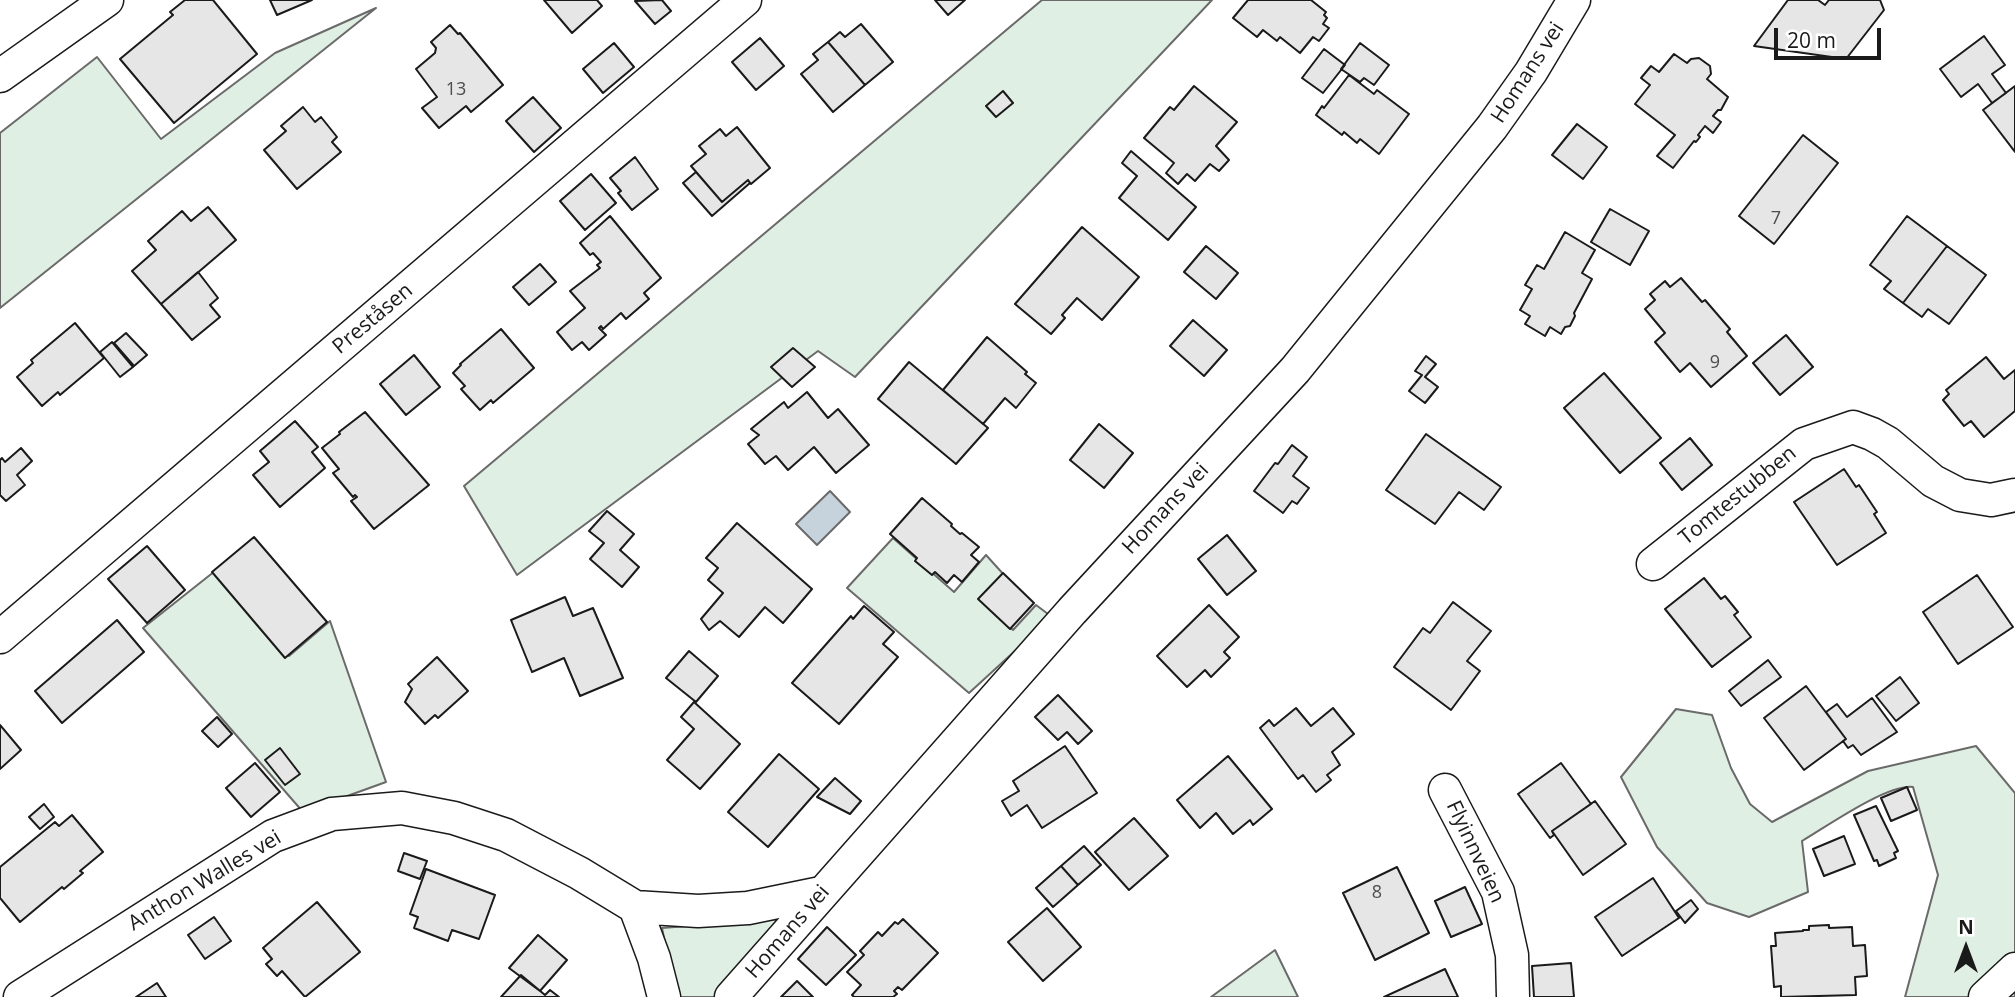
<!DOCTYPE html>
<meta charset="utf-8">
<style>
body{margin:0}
#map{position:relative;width:2015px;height:997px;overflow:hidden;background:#fff;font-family:"Open Sans",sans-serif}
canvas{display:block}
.north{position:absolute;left:1931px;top:913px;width:70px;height:70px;-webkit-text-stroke:5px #fff;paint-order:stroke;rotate:0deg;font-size:19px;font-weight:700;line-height:28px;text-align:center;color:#1a1a1a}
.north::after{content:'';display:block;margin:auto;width:24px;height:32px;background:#1a1a1a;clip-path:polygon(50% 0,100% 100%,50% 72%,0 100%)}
.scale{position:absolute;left:1774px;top:28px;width:107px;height:32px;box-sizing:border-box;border:4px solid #1a1a1a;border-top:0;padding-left:9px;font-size:21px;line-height:24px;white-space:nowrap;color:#1a1a1a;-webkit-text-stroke:5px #fff;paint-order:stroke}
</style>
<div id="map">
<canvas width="2015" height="997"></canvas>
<div class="north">N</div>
<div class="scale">20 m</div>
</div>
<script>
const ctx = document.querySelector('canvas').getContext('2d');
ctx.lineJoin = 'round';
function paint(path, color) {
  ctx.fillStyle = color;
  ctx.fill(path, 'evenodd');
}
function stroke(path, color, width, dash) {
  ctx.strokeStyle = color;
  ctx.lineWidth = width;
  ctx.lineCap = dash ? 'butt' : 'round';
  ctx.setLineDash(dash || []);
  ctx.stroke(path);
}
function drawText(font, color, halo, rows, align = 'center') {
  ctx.font = font + ' "Open Sans",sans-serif';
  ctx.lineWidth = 5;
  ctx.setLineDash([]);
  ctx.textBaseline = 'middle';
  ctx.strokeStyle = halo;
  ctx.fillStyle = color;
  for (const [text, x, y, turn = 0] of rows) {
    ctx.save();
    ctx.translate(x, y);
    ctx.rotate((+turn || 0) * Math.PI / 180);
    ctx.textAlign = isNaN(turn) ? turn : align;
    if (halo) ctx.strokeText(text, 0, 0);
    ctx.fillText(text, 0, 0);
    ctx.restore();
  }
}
const green = new Path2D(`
 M1042,0H1212L855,377L818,351L517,575L464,486Z
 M376,8L0,308V133L97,57L161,139L275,53Z
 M893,538L954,592L986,555L1005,576L982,601L1013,630L1036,605L1052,617L969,693L847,588Z
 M215,571L289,656L330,621L386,782L303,812L143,628Z
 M1676,709L1712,715L1731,768L1750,804L1772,822L1868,771L1976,746L2015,793V997H1905L1938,875L1913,787C1887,784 1826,827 1802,841L1808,892L1749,917L1707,903L1657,847L1621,777Z
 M791,918L719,997H676L662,928Z
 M1275,950L1298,997H1211Z`);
paint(green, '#e0efe3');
stroke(green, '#6a6a6a', 2);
const water = new Path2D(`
 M830,491L850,512L817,545L796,524Z`);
paint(water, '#c6d2dc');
stroke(water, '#6a6a6a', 2);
const building = new Path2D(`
 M185,0H213L257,54L174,123L120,59L173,15L170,12Z
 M270,0H312L277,15Z
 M544,0H597L602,6L572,33Z
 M662,0L671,11L655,24L635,1Z
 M935,0H965L948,15Z
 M1248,0H1311L1326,12L1324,15L1327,18L1323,24L1329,28L1319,41L1313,37L1300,53L1280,37L1277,41L1263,30L1257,37L1233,18Z
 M1818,0L1825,5L1829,0H1880L1884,10L1846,59L1754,46L1788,0Z
 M861,24L893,62L865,85L828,42L840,32L845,37Z
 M450,25L458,34L460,33L503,85L471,112L466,106L439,128L422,108L437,97L416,69L435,53L436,48L431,42Z
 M1984,36L2005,65L1992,74L2006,93L1992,103L1978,84L1961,97L1940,69Z
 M760,38L784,66L756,90L732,62Z
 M828,42L865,85L833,112L801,74L818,60L813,54Z
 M614,43L634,67L603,93L583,69Z
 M1360,43L1389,65L1374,85L1364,78L1360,82L1341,69Z
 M1324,49L1345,65L1323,93L1302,78Z
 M1674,54L1687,63L1691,59L1699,58L1710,66L1711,74L1707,79L1728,97L1721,110H1718L1713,116L1721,122L1713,133L1705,126L1698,135L1700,137L1696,142L1694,141L1673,168L1657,156L1675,135L1635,104L1650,85L1641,78L1651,66L1659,72Z
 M1349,75L1374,94L1377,90L1409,114L1379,154L1360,139L1357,143L1344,132L1342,135L1316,115L1322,106L1324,108Z
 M1194,86L1237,122L1216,146L1229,160L1219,171L1210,164L1195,181L1187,174L1178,184L1166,173L1174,163L1144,138L1170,107L1174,110Z
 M2015,86V152L1983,110Z
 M1003,91L1013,103L996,117L986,106Z
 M533,97L561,128L534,152L506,121Z
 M303,107L315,122L321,117L337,137L332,142L341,152L297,189L264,150L286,131L281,126Z
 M1577,124L1607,147L1583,179L1552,155Z
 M737,127L770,168L751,184L748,180L722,202L691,166L706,154L699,146L720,129L726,136Z
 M1803,135L1838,163L1774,244L1739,216Z
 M1131,151L1196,207L1168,240L1119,198L1137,176L1122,163Z
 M635,157L658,189L632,210L618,193L621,191L610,178Z
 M696,172L722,202L748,180L750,183L712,216L683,183Z
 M591,174L616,203L585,230L560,201Z
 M208,207L236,240L161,304L132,271L156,250L148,241L182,211L191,221Z
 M1610,209L1649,231L1630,265L1591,242Z
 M610,216L661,278L644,293L649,299L626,319L621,313L603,329L601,326L599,328L606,335L589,350L582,342L572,350L557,332L585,308L570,291L600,268L597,265L601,262L593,253L590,255L580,243Z
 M1907,216L1947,246L1903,303L1884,289L1891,281L1870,265Z
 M1082,227L1139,277L1102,320L1077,298L1062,315L1065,318L1051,334L1015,304Z
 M1565,232L1595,250L1582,273L1592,279L1574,313L1575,316L1570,326L1565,327L1561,334L1550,327L1545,336L1525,324L1530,316L1520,310L1532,289L1525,285L1537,265L1544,269Z
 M1206,246L1238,273L1216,299L1184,272Z
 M1947,246L1986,275L1949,324L1928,309L1922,317L1903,303Z
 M540,264L556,282L529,305L513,287Z
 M198,272L218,298L210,305L220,317L192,340L161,304Z
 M1681,278L1702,302L1705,300L1730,329L1727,332L1747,356L1711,387L1690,363L1680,372L1655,342L1665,333L1645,309L1655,300L1650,294L1665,281L1670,287Z
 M1193,320L1227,350L1204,376L1170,346Z
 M75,323L104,358L60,395L58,392L42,406L17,377L33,363L31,360Z
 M501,329L534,368L493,403L491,400L480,410L461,389L465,386L453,373L461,365L460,364Z
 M126,333L147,355L134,366L114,343Z
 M1786,335L1813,367L1780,395L1753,363Z
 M987,337L1027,372L1025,374L1036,383L1016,408L1005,398L983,424L943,390Z
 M112,342L133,367L120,377L100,352Z
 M793,348L815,367L792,387L771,367Z
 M414,355L440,387L406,415L380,384Z
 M1426,356L1436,364L1425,377L1438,387L1425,403L1409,391L1422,375L1415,371Z
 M1986,357L2004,379L2015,370V411L1984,437L1971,421L1964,426L1943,400L1949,394L1946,390Z
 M909,362L988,428L956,464L878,399Z
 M1604,373L1661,438L1620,473L1564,408Z
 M807,392L828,418L838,409L869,445L836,473L814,447L788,470L776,456L765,464L748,444L759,435L751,429L784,402L788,408Z
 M365,412L429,485L374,529L351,501L357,497L355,495L353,497L333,473L339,469L322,448L340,434L339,432Z
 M295,421L318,447L312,452L325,468L280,507L253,475L269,462L260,451Z
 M1099,424L1133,453L1104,488L1070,460Z
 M1426,434L1501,487L1484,510L1459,492L1435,524L1386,490Z
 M1690,438L1712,465L1682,490L1660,463Z
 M1292,445L1307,457L1293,476L1309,488L1297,504L1292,501L1283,513L1254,491L1275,463L1278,464Z
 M21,448L32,461L17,475L25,485L6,501L0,495V460L2,458L5,462Z
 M1844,469L1856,487L1859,485L1877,512L1874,514L1886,533L1837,565L1794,502Z
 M922,498L952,524L951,526L960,534L962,533L979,547L971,555L979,562L962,582L954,575L947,583L935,572L932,575L915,561L917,558L890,534Z
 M607,511L634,534L620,550L639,567L622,587L590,559L604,543L589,531Z
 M737,523L812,589L783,623L765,607L739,637L720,621L709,630L701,619L723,593L708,580L718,568L706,558Z
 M1227,535L1256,571L1227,595L1198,559Z
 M254,537L327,622L285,658L212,572Z
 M147,546L185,590L147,623L108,579Z
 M1003,573L1034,603L1010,629L978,599Z
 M1977,575L2013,627L1958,664L1923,612Z
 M1704,578L1721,599L1725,596L1738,612L1734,615L1751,637L1712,667L1665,609Z
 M565,597L573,616L593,608L623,678L580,696L564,658L532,672L511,620Z
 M1453,602L1491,631L1467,661L1480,671L1451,710L1394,667L1423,628L1430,633Z
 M1209,605L1239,637L1224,652L1230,658L1211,677L1205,670L1187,687L1157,656Z
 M864,606L894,632L883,644L898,657L839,724L792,683L851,616L853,619Z
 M117,620L144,652L62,723L35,691Z
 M689,651L718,676L696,702L666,678Z
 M437,657L468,691L438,718L435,715L425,724L405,702L412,689L408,684Z
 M1768,660L1781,677L1741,706L1729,691Z
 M1900,677L1919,703L1896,721L1876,696Z
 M1806,686L1846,739L1804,770L1764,718Z
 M1058,695L1092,731L1078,744L1067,732L1058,740L1035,717Z
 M1872,698L1897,732L1861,755L1853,745L1848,748L1843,741L1846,739L1826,712L1837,704L1847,717Z
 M694,702L740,744L700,789L667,760L694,729L681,717Z
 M1296,708L1311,726L1333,708L1354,734L1332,752L1340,765L1327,775L1331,780L1316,792L1303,775L1298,779L1260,728L1269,720L1274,726Z
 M217,717L232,734L218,747L202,731Z
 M0,725L21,750L0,769Z
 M1065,746L1097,793L1042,828L1027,805L1011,816L1002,801L1019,791L1013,781Z
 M280,748L300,774L285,785L265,760Z
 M779,754L819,789L768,847L728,812Z
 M1228,756L1272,809L1253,825L1250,820L1233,834L1216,813L1200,828L1177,800Z
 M255,763L280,792L251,817L226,788Z
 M1561,763L1591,804L1552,831L1554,835L1550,838L1518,794Z
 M835,778L861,801L850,814L817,797Z
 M1907,787L1917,810L1891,821L1881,798Z
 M1595,801L1626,844L1583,875L1552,831Z
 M44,804L54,817L40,829L29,817Z
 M1876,806L1898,851L1894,853L1896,858L1879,866L1877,860L1874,861L1854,815Z
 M72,815L103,852L80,871L83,873L64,889L62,887L20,922L0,898V867L55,822L59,826Z
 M1134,818L1168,856L1129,890L1095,852Z
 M1844,836L1855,864L1824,876L1813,849Z
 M1084,846L1101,865L1078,885L1061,866Z
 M404,853L427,861L420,879L398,871Z
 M1061,866L1078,885L1053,907L1036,888Z
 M1397,867L1429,933L1375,960L1343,893Z
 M426,869L495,895L479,939L452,930L448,941L414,928L418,917L410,914Z
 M1653,878L1679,918L1622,956L1595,917Z
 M1465,887L1482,924L1451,937L1435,901Z
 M1691,900L1698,909L1685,923L1676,911Z
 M317,902L360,952L305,997L282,971L277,976L266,964L272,959L263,948Z
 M1047,908L1081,947L1043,981L1008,942Z
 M214,917L231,941L205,959L188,935Z
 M903,919L938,953L902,990L898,987L894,991L897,994L893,997H854L852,995L861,985L847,972L864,955L860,951L878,932L882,936L895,922L898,924Z
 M1829,925V928L1852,927L1853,946L1865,945L1867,976L1855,977L1856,995L1781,997V986L1774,987L1771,946H1776L1775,933L1803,931V930H1809V926Z
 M827,927L856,955L826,985L798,959Z
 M538,935L567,960L540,991L509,968Z
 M1571,963L1574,997H1534L1532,966Z
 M1445,969L1458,997H1384Z
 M521,975L545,995L550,990L559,997H501Z
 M797,981L813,997H781Z
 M157,983L166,997H136Z`);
paint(building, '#e6e6e6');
stroke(building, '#1a1a1a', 2);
const minor = new Path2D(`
 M0,76L107,0
 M1653,564L1804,444L1853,427L1872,434L1888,443L1933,481L1960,495L1991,500L2015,495
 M0,637L745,0
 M1445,790L1498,892L1512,955L1513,997
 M635,907L654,958L664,997
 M20,997L273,836L332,814L402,808L454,818L506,835L579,873L635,907L698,911L748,908L821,893
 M731,997L1072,611L1295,370L1492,127L1531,72L1574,0
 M1985,997L2015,969`);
stroke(minor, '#1a1a1a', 35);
stroke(minor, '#fff', 32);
drawText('18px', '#4d4d4d', null, [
 ["13",456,90],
 ["7",1776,219],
 ["9",1715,363],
 ["8",1377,893]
]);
drawText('21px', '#1a1a1a', '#fff', [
 ["Homans vei",1528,73,-57],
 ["Preståsen",373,319,-40],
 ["Tomtestubben",1738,496,-39],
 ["Homans vei",1166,509,-47],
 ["Flyinnveien",1475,852,65],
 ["Anthon Walles vei",205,881,-31],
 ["Homans vei",788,932,-49]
]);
</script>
